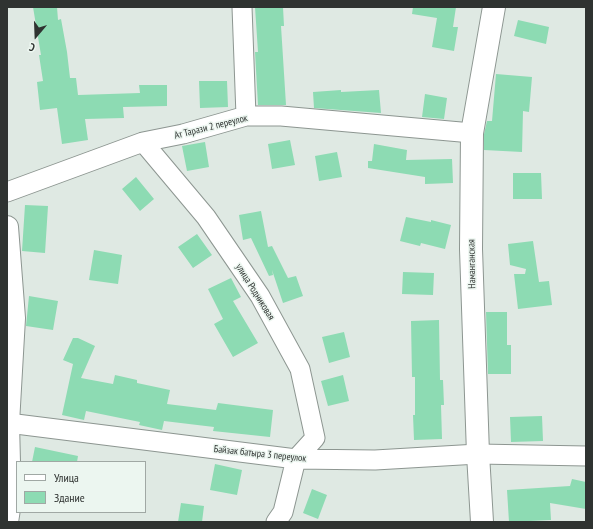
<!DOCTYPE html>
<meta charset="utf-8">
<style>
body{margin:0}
#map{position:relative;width:593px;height:529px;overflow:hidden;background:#dfe9e3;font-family:"PT Sans Narrow",sans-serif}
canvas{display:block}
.frame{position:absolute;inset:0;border:8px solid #2f3331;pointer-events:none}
.legend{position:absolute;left:16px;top:461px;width:130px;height:52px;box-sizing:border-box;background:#ecf6f0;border:1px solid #a0a8a4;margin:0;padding:5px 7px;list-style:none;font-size:12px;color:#2f3331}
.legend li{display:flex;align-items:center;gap:8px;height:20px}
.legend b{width:20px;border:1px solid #a0a8a4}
.north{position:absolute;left:16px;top:16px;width:40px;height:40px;-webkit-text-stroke:3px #ecf6f0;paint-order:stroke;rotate:199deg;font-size:11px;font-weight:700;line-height:16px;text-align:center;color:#2f3331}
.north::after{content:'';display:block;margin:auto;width:14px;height:18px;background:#2f3331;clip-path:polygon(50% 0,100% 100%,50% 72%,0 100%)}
</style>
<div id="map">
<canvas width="593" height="529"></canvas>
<div class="frame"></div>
<ul class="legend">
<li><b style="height:5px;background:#fff"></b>Улица</li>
<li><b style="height:11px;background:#8ddbb3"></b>Здание</li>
</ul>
<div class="north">С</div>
</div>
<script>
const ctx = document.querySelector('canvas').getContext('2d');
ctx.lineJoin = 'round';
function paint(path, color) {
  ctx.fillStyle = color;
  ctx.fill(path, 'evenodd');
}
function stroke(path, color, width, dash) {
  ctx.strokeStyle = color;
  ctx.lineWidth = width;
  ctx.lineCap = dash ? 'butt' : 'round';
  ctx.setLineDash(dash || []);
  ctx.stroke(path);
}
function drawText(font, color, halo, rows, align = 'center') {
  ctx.font = font + ' "PT Sans Narrow",sans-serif';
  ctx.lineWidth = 3;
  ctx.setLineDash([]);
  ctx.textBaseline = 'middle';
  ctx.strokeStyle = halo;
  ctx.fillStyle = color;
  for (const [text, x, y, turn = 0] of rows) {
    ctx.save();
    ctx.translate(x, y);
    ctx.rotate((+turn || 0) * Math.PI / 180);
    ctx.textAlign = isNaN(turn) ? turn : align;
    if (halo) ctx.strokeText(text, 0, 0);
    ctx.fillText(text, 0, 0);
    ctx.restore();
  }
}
paint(new Path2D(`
 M33,7H57L58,20L61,19L67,52L70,78H76L78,95L140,93L139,85H167V106L123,107L124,118L85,119L88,140L62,144L57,108L40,110L37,82L43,81L39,55H41Z
 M255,7H283L284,26H281L286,105H258L255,52H258Z
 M413,7H456L453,27H458L454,51L432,47L437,18L412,14Z
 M518,20L549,27L546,44L514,36Z
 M496,74L532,77L529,112L523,111L522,152L484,150V134L487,121H492Z
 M199,81H227L228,107L200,108Z
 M341,90V92L379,90L381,113L314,108L313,92Z
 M425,94L447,98L444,119L422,117Z
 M290,140L295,165L272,169L268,144Z
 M205,142L209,167L187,171L182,146Z
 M374,144L407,150L406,160L452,159L453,183L425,184V177L368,168V161H372Z
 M337,152L342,177L319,181L315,156Z
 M513,173H541L542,199H513Z
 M136,177L154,199L140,211L122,189Z
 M25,205L48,206L45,253L22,251Z
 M261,211L268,247L272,246L288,278L296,276L303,296L283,303L272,270L273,275L269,276L251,238L243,240L239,215Z
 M406,217L431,222V220L451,225L445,249L421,243L420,246L400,241Z
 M197,234L212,255L193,268L178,247Z
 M533,241L539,282L549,281L552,305L518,309L514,274H525L526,269L510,265L508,244Z
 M94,250L122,255L118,284L89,280Z
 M403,272L434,273L433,295L402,294Z
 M231,278L241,297L233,301L258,343L233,357L214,324L223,319L208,289Z
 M29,296L58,301L53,330L26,326Z
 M486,312H507V345H511V374H488Z
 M439,320L440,380H443L444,405H441L442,439L414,440L413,415H415V377H412L411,321Z
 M344,332L350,357L329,363L322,337Z
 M73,338H78L95,346L81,378L113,384L115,375L137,380V383L170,390L167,404L216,410L218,403L273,410L270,437L213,431L214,427L164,421L162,430L139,425L140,422L86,411L84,420L62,415L73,364L63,360Z
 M343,375L349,401L328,406L321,381Z
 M542,416L543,441L511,442L510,417Z
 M35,447L78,456L77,462H32Z
 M215,464L242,470L237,495L210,490Z
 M572,479L586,482V509L550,503L551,520L509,522L507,490L570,486Z
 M312,489L327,495L318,519L303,513Z
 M181,503L204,506L202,522H178Z`), '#8ddbb3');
const minor = new Path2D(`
 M242,7L246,116
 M143,142L206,217L260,296L300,369L315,438L296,459L283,512L276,522
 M7,192L143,142L183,134L246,116H281L472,133
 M8,423L296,459L375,460L478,454L586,456`);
const tertiary = new Path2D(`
 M482,522L478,454L471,249L472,133L494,7`);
const secondary = new Path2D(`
 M7,227L14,318L8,423L10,502L7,522`);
stroke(minor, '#8d9691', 21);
stroke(tertiary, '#8d9691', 24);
stroke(secondary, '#8d9691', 24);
stroke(minor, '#fff', 19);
stroke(tertiary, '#fff', 22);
stroke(secondary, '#fff', 22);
drawText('10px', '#2f3331', '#ecf6f0', [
 ["Ат Тарази 2 переулок",211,127,-14],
 ["Наманганская",472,264,-91],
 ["улица Родниковая",255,292,58],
 ["Байзак батыра 3 переулок",260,454,6]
]);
</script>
